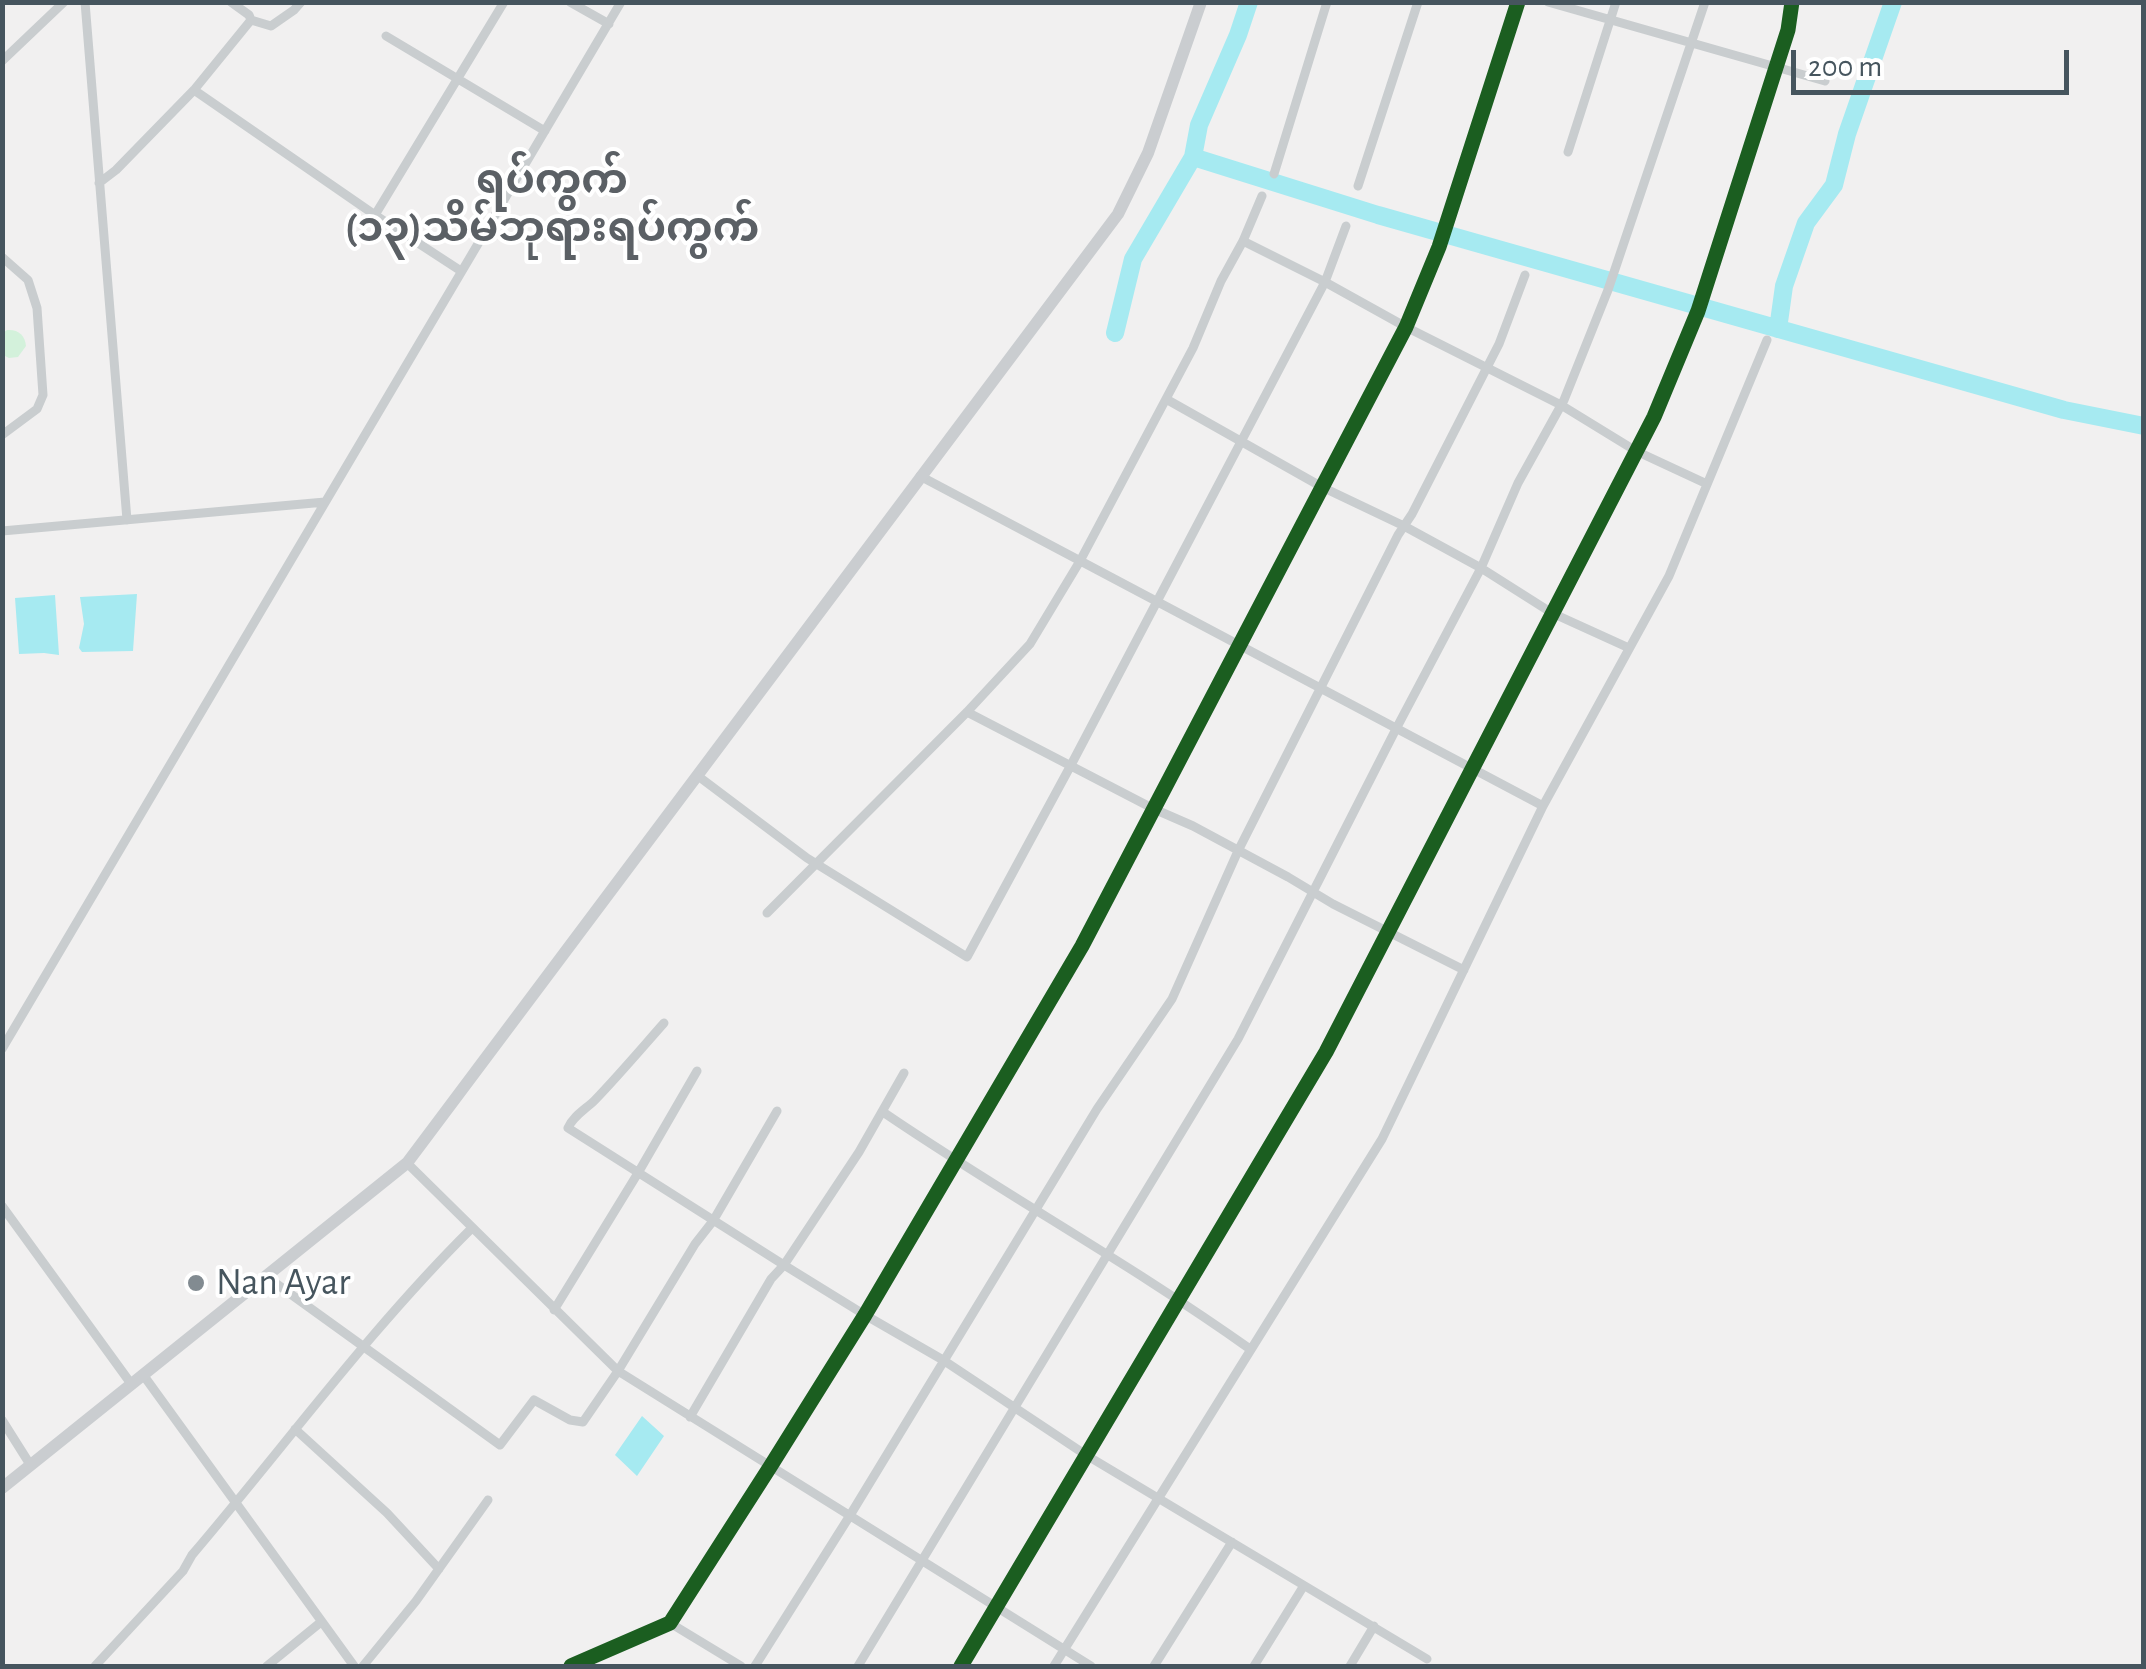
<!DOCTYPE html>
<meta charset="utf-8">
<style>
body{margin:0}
#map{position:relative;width:2146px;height:1669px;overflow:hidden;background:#f1f0f0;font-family:"Alegreya Sans",sans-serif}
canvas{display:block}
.frame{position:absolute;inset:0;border:5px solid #46555e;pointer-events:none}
.scale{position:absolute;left:1791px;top:50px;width:278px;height:45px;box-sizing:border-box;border:5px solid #46555e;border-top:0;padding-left:12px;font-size:30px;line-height:35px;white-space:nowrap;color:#46555e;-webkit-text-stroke:8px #fff;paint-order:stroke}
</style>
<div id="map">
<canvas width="2146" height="1669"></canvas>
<div class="frame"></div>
<div class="scale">200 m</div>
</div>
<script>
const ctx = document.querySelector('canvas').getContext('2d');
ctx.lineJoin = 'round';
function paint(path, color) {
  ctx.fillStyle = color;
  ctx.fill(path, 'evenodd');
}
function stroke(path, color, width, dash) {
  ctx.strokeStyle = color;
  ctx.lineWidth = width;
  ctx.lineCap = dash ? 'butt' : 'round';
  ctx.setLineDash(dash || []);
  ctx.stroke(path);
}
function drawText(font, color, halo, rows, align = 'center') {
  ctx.font = font + ' "Alegreya Sans","Noto Sans Myanmar",sans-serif';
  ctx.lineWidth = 8;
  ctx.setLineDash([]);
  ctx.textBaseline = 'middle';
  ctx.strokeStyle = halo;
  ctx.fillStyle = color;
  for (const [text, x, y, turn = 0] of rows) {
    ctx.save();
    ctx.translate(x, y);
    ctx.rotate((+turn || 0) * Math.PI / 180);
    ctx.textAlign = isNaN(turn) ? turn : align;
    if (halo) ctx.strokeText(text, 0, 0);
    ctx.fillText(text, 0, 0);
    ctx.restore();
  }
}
paint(new Path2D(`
 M7,330C18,329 25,335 26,346L18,357L9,358L3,355V333Z`), '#d3f1db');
paint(new Path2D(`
 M137,594L133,651L82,652L79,648L84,624L80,597Z
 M55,595L59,655L44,653L19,654L15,598Z
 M642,1416L664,1436L637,1476L615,1455Z`), '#a6eaf1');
stroke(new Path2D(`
 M1193,157L1378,215L2064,410L2144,426
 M1778,329L1784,286L1806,223L1834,185L1847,134L1893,2
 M1115,333L1133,259L1193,157L1199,125L1238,35L1249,2`), '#a6eaf1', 18);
stroke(new Path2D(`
 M85,2L127,520
 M570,2L609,24
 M1548,2L1825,81
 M251,20L271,26L294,10L301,2
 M386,36L545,131
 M2,61L64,2
 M194,90L375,215L461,271
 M1568,152L1616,2
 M1274,174L1327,2
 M99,183L116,170L194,90L251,20L249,15L231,2
 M1358,186L1418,2
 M375,215L504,2
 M1243,241L1325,282L1406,327L1561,405L1636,451L1707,484
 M2,257L28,280L37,308L43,395L37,409L2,435
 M1166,399L1322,487L1404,526L1481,568L1552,613L1629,648
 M920,476L1543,806
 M2,531L325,502
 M967,712L1154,809L1193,826L1288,877L1333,904L1464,970
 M698,776L807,858L967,957L1071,765L1325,282L1346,226
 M767,913L967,712L1030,644L1080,561L1193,348L1221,281L1243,241L1262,196
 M664,1023C641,1049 619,1075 595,1100C586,1109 573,1116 568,1128L784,1265L865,1315L943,1360L1086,1455L1427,1659
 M2,1049L621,2
 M883,1112C1003,1194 1131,1264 1250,1349
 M407,1163L618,1371L1091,1666
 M2,1206L132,1385
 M267,1277L500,1445L534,1400L570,1420L583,1422L618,1371L695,1244L713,1221L777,1111
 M554,1310L638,1173L697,1071
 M144,1376L354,1666
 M690,1417L771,1279L784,1265L859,1152L904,1073
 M2,1420L31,1466
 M295,1429L387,1513L439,1569
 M670,1623L741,1666
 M95,1666L183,1571L192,1555C285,1446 370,1329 472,1228
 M267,1666L321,1622
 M363,1666L416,1601L488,1500
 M571,1666L670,1623L770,1467L865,1315L1082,946L1406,327L1439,247L1518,2
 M755,1666L849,1517L1097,1109L1172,999L1238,851L1398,535L1412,514L1499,344L1525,275
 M858,1666L1238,1039L1396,729L1481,568L1518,483L1564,400L1608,290L1705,2
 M961,1666L1326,1052L1654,417L1698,311L1788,30L1792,2
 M1054,1666L1382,1139L1543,806L1669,576L1767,340
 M1154,1666L1232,1542
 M1254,1666L1303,1587
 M1350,1666L1374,1626`), '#c9cdcf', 9);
stroke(new Path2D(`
 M2,1488L407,1163L1118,214L1148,153L1201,2`), '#cacdd0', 12);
stroke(new Path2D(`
 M571,1666L670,1623L770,1467L865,1315L1082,946L1406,327L1439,247L1518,2
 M961,1666L1326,1052L1654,417L1698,311L1788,30L1792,2`), '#1b5e20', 15);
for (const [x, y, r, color] of [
 [196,1283,10,"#828b91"]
]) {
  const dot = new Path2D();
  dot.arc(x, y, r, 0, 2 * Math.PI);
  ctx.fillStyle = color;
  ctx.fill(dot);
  stroke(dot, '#fff', 4);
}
drawText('38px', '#46555e', '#fff', [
 ["Nan Ayar",216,1283]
], 'left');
drawText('bold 42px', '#5b6065', '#fff', [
 ["ရပ်ကွက်",552,180],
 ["(၁၃)သိမ်ဘုရားရပ်ကွက်",552,228]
]);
</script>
